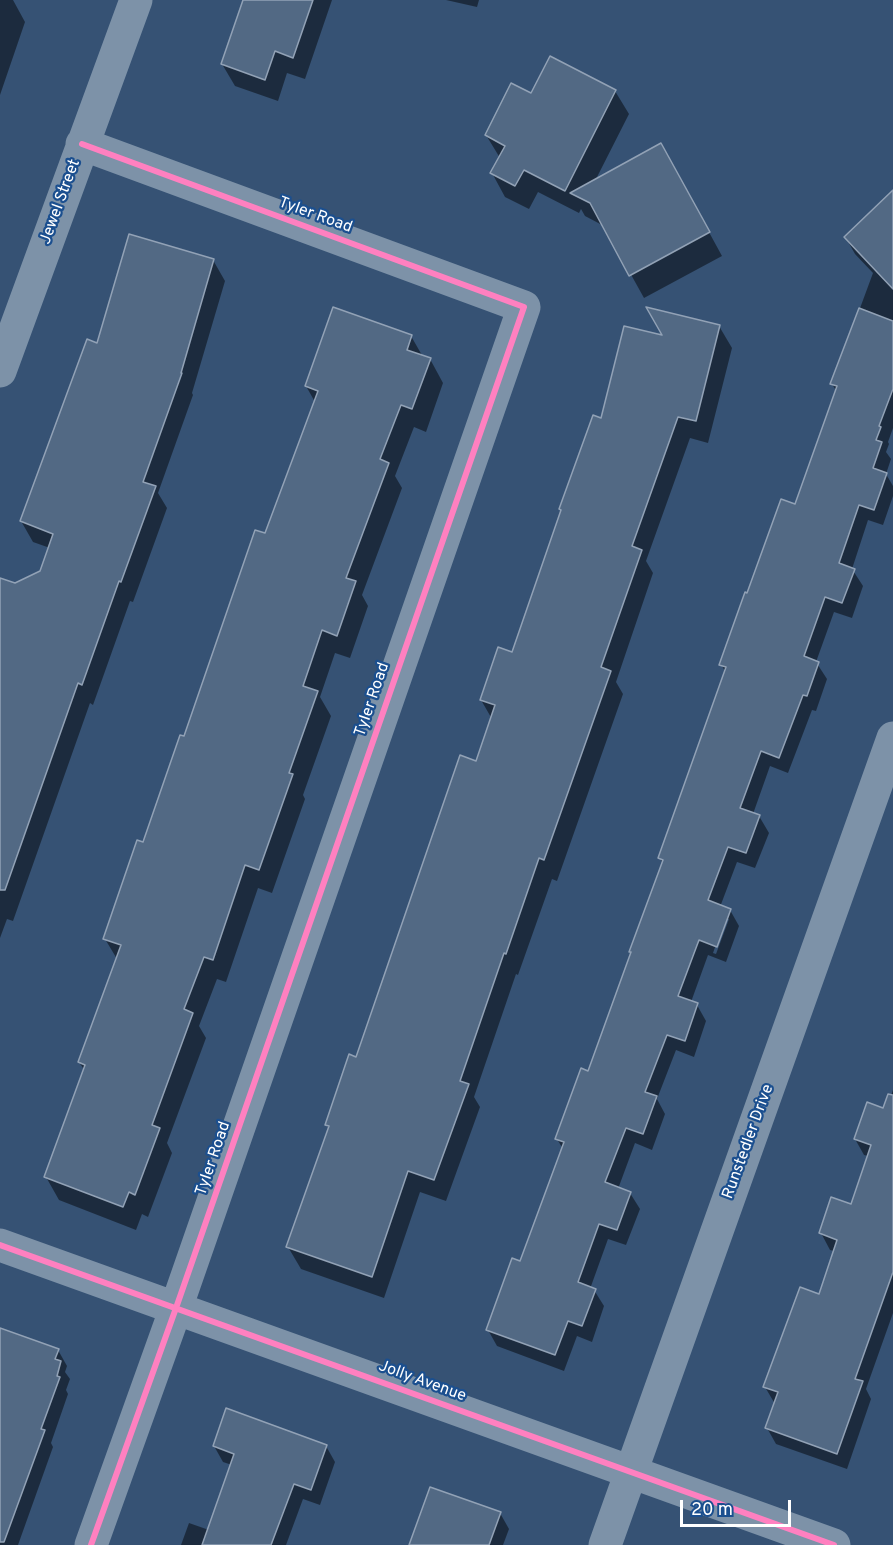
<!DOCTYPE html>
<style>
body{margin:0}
#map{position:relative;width:893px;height:1545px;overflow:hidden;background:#365274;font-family:Overpass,sans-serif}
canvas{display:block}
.scale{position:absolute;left:680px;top:1500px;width:111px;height:27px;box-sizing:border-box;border:3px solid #fff;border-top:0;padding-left:8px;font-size:18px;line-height:21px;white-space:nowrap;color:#fff;-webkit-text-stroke:4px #1b4f8f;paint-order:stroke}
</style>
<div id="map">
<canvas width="893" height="1545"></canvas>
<div class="scale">20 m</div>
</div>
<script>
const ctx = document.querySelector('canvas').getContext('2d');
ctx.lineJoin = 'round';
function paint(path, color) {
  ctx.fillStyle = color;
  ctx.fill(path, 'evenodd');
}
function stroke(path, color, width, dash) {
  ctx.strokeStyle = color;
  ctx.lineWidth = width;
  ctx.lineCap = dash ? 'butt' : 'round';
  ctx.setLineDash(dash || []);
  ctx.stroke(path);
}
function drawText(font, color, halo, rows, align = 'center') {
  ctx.font = font + ' Overpass,sans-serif';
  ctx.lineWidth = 4.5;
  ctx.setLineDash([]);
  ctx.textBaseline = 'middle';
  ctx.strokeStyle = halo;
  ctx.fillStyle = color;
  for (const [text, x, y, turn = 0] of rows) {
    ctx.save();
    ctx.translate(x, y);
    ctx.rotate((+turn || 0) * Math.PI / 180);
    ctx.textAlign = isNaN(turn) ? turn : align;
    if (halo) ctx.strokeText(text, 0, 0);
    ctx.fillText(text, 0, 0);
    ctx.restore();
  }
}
paint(new Path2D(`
 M0,0H13L25,22L0,95Z
 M244,0H332L305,79L287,73L278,101L235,86L222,64Z
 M446,0H479L477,7Z
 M615,91L629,114L595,181L674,168L722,256L644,298L604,226L585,216L581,209L579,213L538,192L529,209L505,197L492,173L500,158L486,135L532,95Z
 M893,192V428L888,442L889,444L886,452L891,459L886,474L893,486V496L883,525L868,520L852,569L863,586L852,618L834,612L816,662L827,679L816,711L812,710L788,773L770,766L753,814L759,816L769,833L755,868L737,862L720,907L730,910L739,926L726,962L708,955L691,1002L697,1005L706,1021L694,1057L676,1050L657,1099L665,1114L652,1150L635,1143L618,1189L630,1193L640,1209L626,1245L608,1239L590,1289L594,1290L604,1306L592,1342L577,1336L564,1371L497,1346L488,1330L521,1263L563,1149L557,1139L588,1073L663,864L660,858L726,673L721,664L748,595L796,506L837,392L832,384L873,273L855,254L846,238ZM725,919H729L716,954L713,953Z
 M213,260L225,281L192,393L193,395L158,493L167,508L133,602L130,601L93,705L90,703L13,921L7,919L0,938V585H15L41,572L50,548L33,542L21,521L98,345Z
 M719,326L732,348L708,443L690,438L646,561L653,573L616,682L623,694L557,881L552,879L518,975L516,974L474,1097L480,1107L446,1201L420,1192L384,1298L301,1269L288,1247L329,1129L327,1125L357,1059L477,762L492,719L481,700L513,654L602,419L665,338Z
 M411,336L423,357L430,359L443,383L426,432L414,427L395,476L402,488L362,595L368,606L350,658L335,653L320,697L331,716L303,795L305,799L272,893L258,888L226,982L217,979L199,1026L206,1038L167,1143L172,1153L148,1217L142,1214L136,1230L59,1200L46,1177L85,1071L79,1062L117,959L105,939L144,844L266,535L315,402L306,386Z
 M893,1090V1313L866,1389L871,1399L847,1469L776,1444L767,1428L775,1404L765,1387L820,1296L834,1251L830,1250L821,1233L851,1205L868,1156L864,1155L855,1139L886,1110Z
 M0,1329L58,1350L67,1366L65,1372L70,1379L66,1390L68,1394L51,1443L53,1447L18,1545H0Z
 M214,1446H326L335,1462L320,1505L303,1499L286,1545H181L189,1523L209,1530L232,1465L223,1462Z
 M500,1513L509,1529L503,1545H412Z`), '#0007');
const building = new Path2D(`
 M243,0H313L293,58L275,51L265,80L221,64Z
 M550,56L616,90L565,191L524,170L515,186L490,173L505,146L485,135L511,83L531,93Z
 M661,143L710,232L629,276L590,203L570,193Z
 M893,190V289L844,237Z
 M129,234L214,259L181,373H182L143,482L156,486L121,582L119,581L82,685L78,683L5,890H0V578L15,583L40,571L53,534L20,521L87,339L97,343Z
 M333,307L412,335L407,350L431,358L412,409L401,405L380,459L389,463L346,578L356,581L337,636L322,630L303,686L318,691L289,773L293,774L259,870L245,865L213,960L204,957L184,1009L193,1013L152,1125L160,1128L135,1195L129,1192L123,1207L44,1177L85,1065L78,1062L121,945L103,939L137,840L143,842L180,735L184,736L255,530L265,533L318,391L305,386Z
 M646,307L720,325L696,421L678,417L632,546L642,550L601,667L611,671L544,860L539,858L506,954L504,953L460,1081L469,1084L434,1180L408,1171L372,1277L286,1247L329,1126L325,1125L349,1054L356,1057L460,755L476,761L495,705L480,700L498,647L512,652L561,510L559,509L593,415L601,418L624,326L662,335Z
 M859,308L893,321V389L879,426L881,427L876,440L882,442L873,468L887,473L874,510L859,505L839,563L855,569L842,603L825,597L804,656L819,662L807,696L803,695L779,758L761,751L740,808L760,815L746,853L728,847L708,900L731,909L717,947L699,940L678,996L698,1003L685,1041L667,1035L645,1092L657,1096L643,1134L626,1128L605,1182L631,1192L617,1230L599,1224L578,1282L596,1289L582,1326L568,1321L555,1355L486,1330L512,1258L520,1261L564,1142L555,1139L581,1068L588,1071L631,952H629L663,860L658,858L726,667L719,665L745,592L747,593L781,499L795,504L837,386L830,384Z
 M888,1094L893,1095V1272L855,1379L863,1381L837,1454L765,1428L778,1392L763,1387L800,1287L819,1294L837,1240L819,1233L831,1197L851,1204L871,1145L854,1139L867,1102L883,1108Z
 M0,1328L59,1349L55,1359L61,1361L57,1376L60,1377L41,1429L45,1430L4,1542H0Z
 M226,1408L327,1445L311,1490L294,1484L271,1545H202L234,1454L213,1446Z
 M430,1487L501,1512L489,1545H409Z`);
paint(building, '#526984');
stroke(building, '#92a2b6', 1.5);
stroke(new Path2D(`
 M82,144L524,307L176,1308L91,1545
 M0,371L136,0
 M0,1245L834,1545
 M605,1545L893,738`), '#7d92a8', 33);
stroke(new Path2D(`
 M82,144L524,307L176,1308L91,1545
 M0,1245L834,1545`), '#ff80c0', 6);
drawText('16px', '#fff', '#1b4f8f', [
 ["Jewel Street",61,202,-70],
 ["Tyler Road",315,216,20],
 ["Tyler Road",373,700,-71],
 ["Runstedler Drive",749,1142,-70],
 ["Tyler Road",214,1159,-71],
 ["Jolly Avenue",422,1382,20]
]);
</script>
